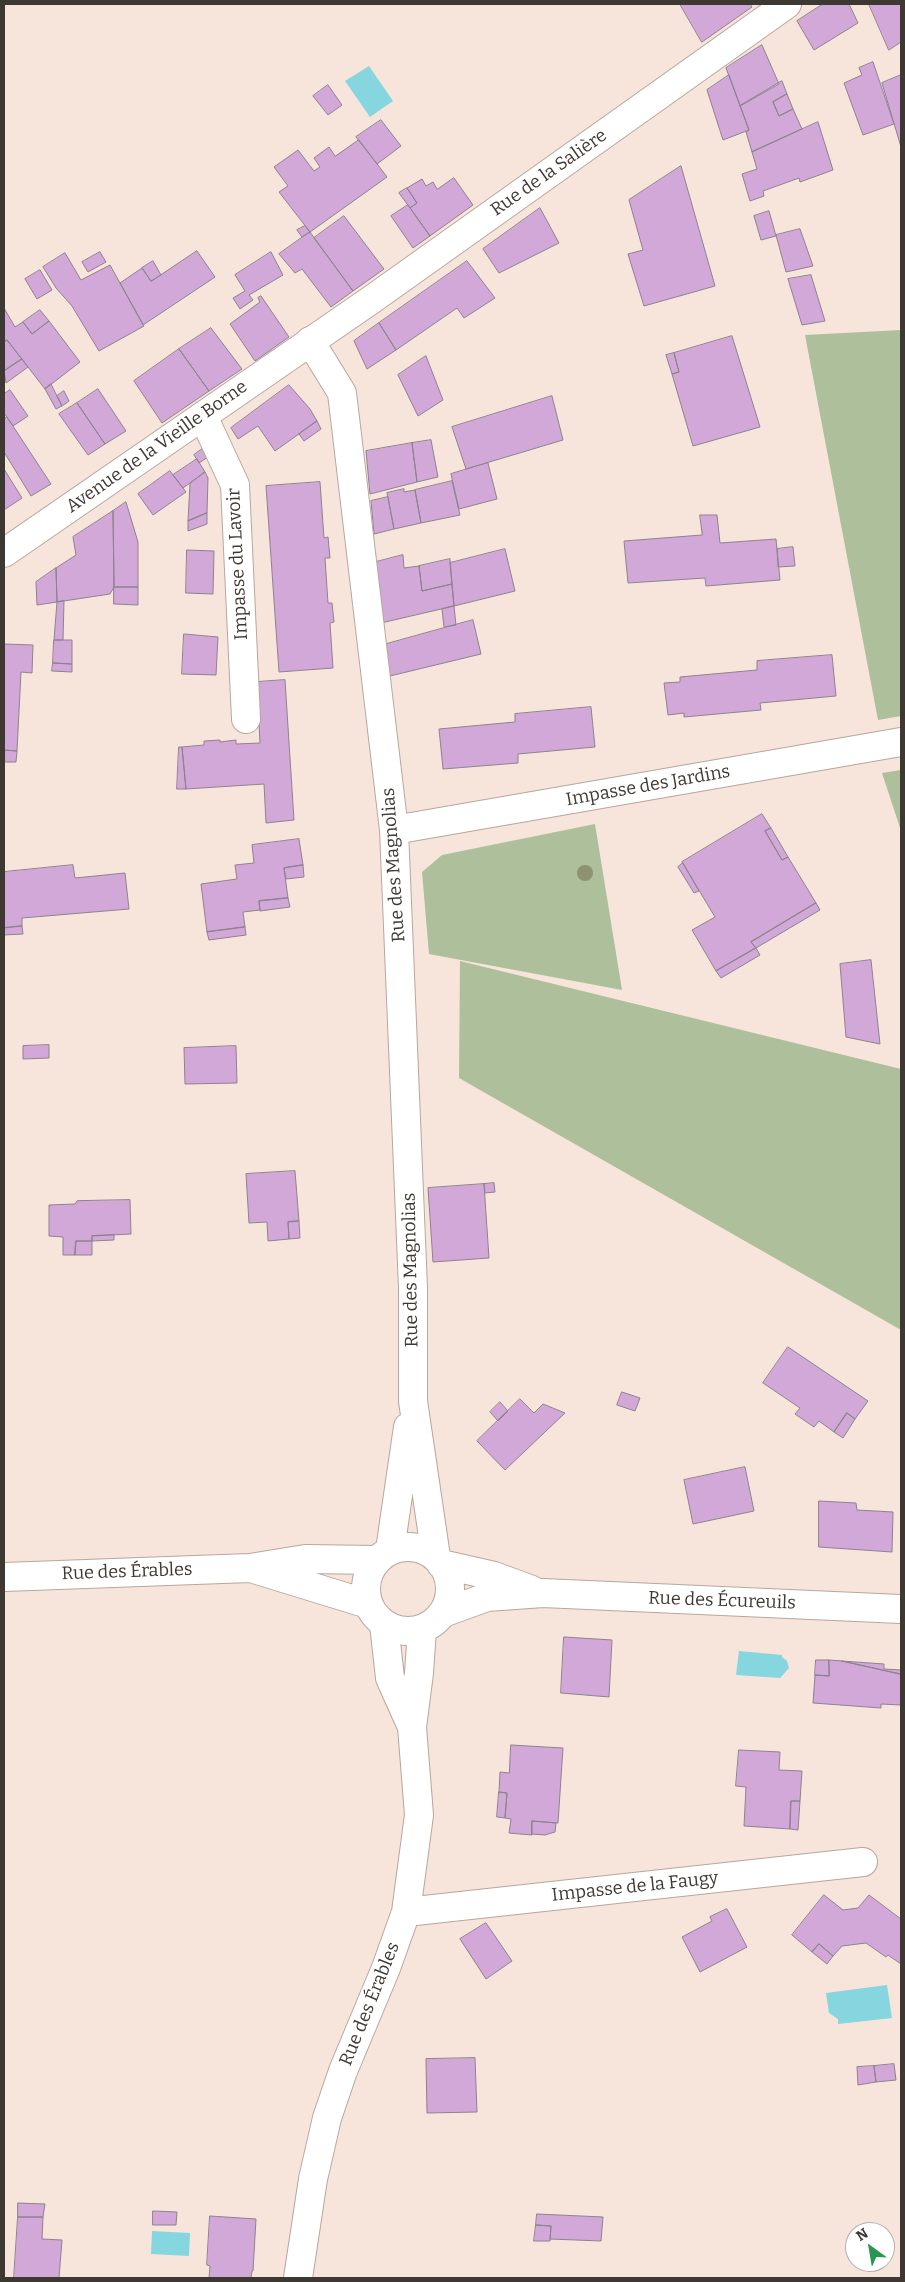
<!DOCTYPE html>
<meta charset="utf-8">
<style>
body{margin:0}
#map{position:relative;width:905px;height:2282px;overflow:hidden;background:#f7e5db;font-family:Bitter,serif}
canvas{display:block}
.frame{position:absolute;inset:0;border:5px solid #3e3833;pointer-events:none}
.north{position:absolute;left:845px;top:2222px;width:50px;height:50px;box-sizing:border-box;background:#fff;border:1px solid #b2afad;border-radius:50%;rotate:328deg;font-size:14px;font-weight:700;line-height:20px;text-align:center;color:#3e3833}
.north::after{content:'';display:block;margin:auto;width:18px;height:22px;background:#289751;clip-path:polygon(50% 0,100% 100%,50% 72%,0 100%)}
</style>
<div id="map">
<canvas width="905" height="2282"></canvas>
<div class="frame"></div>
<div class="north">N</div>
</div>
<script>
const ctx = document.querySelector('canvas').getContext('2d');
ctx.lineJoin = 'round';
function paint(path, color) {
  ctx.fillStyle = color;
  ctx.fill(path, 'evenodd');
}
function stroke(path, color, width, dash) {
  ctx.strokeStyle = color;
  ctx.lineWidth = width;
  ctx.lineCap = dash ? 'butt' : 'round';
  ctx.setLineDash(dash || []);
  ctx.stroke(path);
}
function drawText(font, color, halo, rows, align = 'center') {
  ctx.font = font + ' Bitter,serif';
  ctx.lineWidth = 4;
  ctx.setLineDash([]);
  ctx.textBaseline = 'middle';
  ctx.strokeStyle = halo;
  ctx.fillStyle = color;
  for (const [text, x, y, turn = 0] of rows) {
    ctx.save();
    ctx.translate(x, y);
    ctx.rotate((+turn || 0) * Math.PI / 180);
    ctx.textAlign = isNaN(turn) ? turn : align;
    if (halo) ctx.strokeText(text, 0, 0);
    ctx.fillText(text, 0, 0);
    ctx.restore();
  }
}
paint(new Path2D(`
 M901,330V716L878,720L805,335Z
 M901,770V831L882,773Z
 M595,824L622,990L429,954L422,872L442,855Z
 M460,961L901,1069V1330L459,1078Z`), '#aebf9b');
paint(new Path2D(`
 M369,66L393,101L370,117L345,81Z
 M739,1651L782,1655V1657L787,1661L789,1668L780,1678L736,1675Z
 M887,1985L892,2018L838,2024V2019L829,2013L826,1993Z
 M152,2231L190,2233L189,2256L151,2254Z`), '#85d6de');
const building = new Path2D(`
 M680,4H750L752,7L702,42Z
 M823,4H849L858,23L814,50L797,21Z
 M869,4H901V42L889,50Z
 M762,45L779,84L740,106L726,68Z
 M873,62L894,124L863,135L844,83L862,75L859,68Z
 M729,75L749,130L723,140L707,90Z
 M901,75V147L882,83Z
 M782,81L787,94L773,102L779,116L793,109L802,129L752,152L746,132L749,130L740,106Z
 M328,85L342,105L328,115L313,96Z
 M787,94L793,109L779,116L773,102Z
 M381,120L401,146L377,164L356,137Z
 M818,122L833,170L800,182L799,178L763,191L764,196L750,201L742,174L757,169L752,152Z
 M359,140L387,177L310,232L279,192L288,186L274,167L298,150L314,171L320,167L314,158L329,147L335,156Z
 M681,166L715,286L644,306L628,254L643,250L629,200Z
 M454,178L473,205L430,236L410,208L417,203L407,188L422,179L426,186L433,182L437,189Z
 M407,188L417,203L410,208L399,193Z
 M408,205L430,236L413,248L391,216Z
 M540,208L559,243L499,273L483,249Z
 M769,211L776,236L761,240L754,216Z
 M344,216L384,269L353,291L314,238Z
 M305,226L310,232L302,237L297,230Z
 M800,229L813,266L786,272L776,235Z
 M310,232L353,291L331,307L302,269L295,273L279,254Z
 M197,251L215,277L143,325L120,283L142,268L151,281Z
 M100,252L106,262L88,272L82,262Z
 M271,252L283,275L249,295L253,300L240,309L233,298L245,291L235,275Z
 M65,253L81,280L110,265L144,326L99,351L72,306L56,288L43,267Z
 M153,261L161,275L151,281L142,268Z
 M467,261L495,298L464,318L457,308L396,350L379,323Z
 M40,270L52,290L37,299L25,279Z
 M811,275L825,321L802,325L788,279Z
 M261,296L289,337L255,361L230,324L260,302L258,298Z
 M4,308L15,327L23,322L32,334L49,321L80,362L45,389L7,340L4,342Z
 M40,310L49,321L32,334L23,322Z
 M379,323L396,350L367,369L354,341Z
 M211,328L242,369L209,391L179,349Z
 M732,336L760,427L693,446L672,374L679,372L674,353Z
 M7,340L22,359L4,371V342Z
 M179,349L209,391L162,423L134,381Z
 M674,353L679,372L672,374L666,355Z
 M426,356L443,400L418,416L398,375Z
 M22,359L28,367L6,383L4,371Z
 M51,384L62,406L56,409L45,389Z
 M289,385L310,409L317,421L275,451L258,426L238,439L231,428Z
 M98,389L126,431L105,444L77,403Z
 M10,390L28,416L13,426L4,413V394Z
 M64,391L69,401L62,406L57,396Z
 M552,396L563,440L466,469L452,427Z
 M77,403L105,444L88,455L59,414Z
 M7,417L51,484L31,496L4,452V419Z
 M317,421L321,429L304,441L299,434Z
 M431,440L438,477L417,482L412,443Z
 M412,443L417,482L370,494L366,451Z
 M209,444L214,453L199,463L194,455Z
 M197,459L205,472L183,488L173,475Z
 M488,463L497,499L459,509L451,474Z
 M4,469L22,498L4,510Z
 M170,471L186,492L153,515L138,494Z
 M205,472L208,478L207,513L188,521L190,484Z
 M452,481L460,515L421,523L415,490Z
 M320,482L324,538L328,537L330,558H325L328,603H332L334,622L330,623L333,668L279,672L266,486Z
 M404,489V492L415,490L421,523L394,529L387,493Z
 M388,497L394,529L374,534L371,501Z
 M126,502L138,542V587H114L113,511Z
 M113,511L114,587L110,594L57,602L56,568L76,555L73,537Z
 M207,513V524L188,531V521Z
 M700,515H717L720,543L776,539L780,580L706,586L705,578L628,583L624,541L702,535Z
 M793,547L795,566L778,567L777,549Z
 M505,549L515,591L454,606L450,563Z
 M187,550L214,551L213,594L186,593Z
 M403,555L404,568L419,566L422,591L452,584L454,606L381,623L376,562Z
 M450,559L452,584L422,591L419,566Z
 M56,568L57,602L37,605L36,582Z
 M114,587H138V605L114,604Z
 M64,601L63,640H54L57,602Z
 M454,606L456,625L444,627L442,609Z
 M473,620L481,654L390,676L383,645Z
 M184,634L218,637L216,675L182,674Z
 M54,640H72V664L53,663Z
 M4,644L33,645L32,673L21,672L17,751L4,750Z
 M832,655L836,696L760,703L761,710L684,717V713L668,715L664,683L680,682V677L757,670V661Z
 M53,663L72,664V672L52,671Z
 M285,680L294,820L266,823L264,784L186,789L182,747L204,745V741L220,740V742L236,740V744L260,743L257,682Z
 M591,707L595,747L518,754V763L443,769L439,729L515,722V714Z
 M179,747H182L186,789H177Z
 M4,750L17,751L16,762H4Z
 M762,814L771,828L765,831L782,860L788,857L816,903L751,942L756,948L716,971L692,930L715,917L682,862Z
 M771,828L788,857L782,860L765,831Z
 M299,839L303,865L284,868L288,898L259,901L260,910L243,912L245,927L207,932L201,884L237,879L235,865L254,863L252,845Z
 M683,863L699,891L694,893L678,867Z
 M73,865L75,878L125,873L129,909L22,918V926L4,928V872Z
 M303,865L304,877L286,879L284,868Z
 M288,898L290,907L260,911L259,901Z
 M816,903L820,910L756,948L751,942Z
 M22,926L23,934L4,935V928Z
 M245,927L246,935L209,940L207,932Z
 M756,948L760,955L721,978L716,971Z
 M871,960L880,1044L846,1037L840,964Z
 M49,1045V1058L23,1059V1046Z
 M236,1046L237,1083L185,1084L184,1048Z
 M295,1171L299,1221L288,1222L289,1239L268,1241L267,1222L249,1223L246,1174Z
 M494,1183L495,1192L485,1193L484,1184Z
 M484,1184L489,1258L433,1262L428,1188Z
 M130,1200L131,1234L92,1236V1241H76L75,1255H63V1237L49,1236V1205L75,1204L77,1201Z
 M299,1221L300,1238L289,1239L288,1222Z
 M114,1235V1240L92,1241V1236Z
 M76,1241H92V1255H75Z
 M788,1347L868,1401L855,1419L847,1413L834,1432L819,1421L814,1427L795,1414L800,1408L763,1383Z
 M622,1392L640,1398L635,1411L617,1405Z
 M520,1399L534,1413L543,1404L565,1413L505,1470L477,1441Z
 M500,1402L508,1411L498,1421L490,1412Z
 M847,1413L855,1419L843,1438L834,1432Z
 M745,1467L754,1511L693,1524L684,1480Z
 M819,1501L856,1503L857,1510L893,1512L892,1552L819,1547Z
 M564,1637L612,1640L609,1697L561,1693Z
 M816,1660H829V1676L815,1675Z
 M829,1660L842,1661L901,1674V1705L881,1704V1708L813,1703L815,1675L829,1676Z
 M842,1661L884,1664V1669L901,1670V1674Z
 M511,1745L563,1748L558,1823L532,1821V1835L509,1833L511,1819L505,1818L507,1793L499,1792L500,1772L509,1773Z
 M739,1750L780,1752L779,1770L802,1771L800,1801H791L790,1829L744,1826L746,1787L736,1786Z
 M499,1792L507,1793L505,1818L497,1817Z
 M791,1801H800L798,1830L790,1829Z
 M532,1821L556,1823L555,1832L545,1835L532,1834Z
 M824,1895L843,1910L858,1908L869,1895L901,1919V1964L888,1955L886,1957L866,1943L842,1946L833,1956L819,1944L812,1952L792,1935Z
 M727,1909L747,1947L700,1972L682,1937L712,1921L710,1917Z
 M486,1923L512,1961L486,1979L460,1939Z
 M819,1944L833,1956L827,1964L812,1952Z
 M475,2058L477,2112L427,2113L426,2059Z
 M894,2064L896,2080L876,2082L874,2066Z
 M874,2066L876,2082L858,2085L857,2067Z
 M18,2203L45,2204L43,2217H18Z
 M153,2211L177,2212L176,2225H153Z
 M537,2214L603,2217L601,2241L550,2239L551,2226L536,2225Z
 M210,2216L256,2219L253,2271H252L251,2278H209L210,2266L207,2265Z
 M18,2217H43L42,2239L62,2240L59,2278H14Z
 M536,2225L551,2226L550,2241H534Z`);
paint(building, '#d1a8d7');
stroke(building, '#8d828f', 1);
const minor = new Path2D(`
 M310,341L342,393L394,830L413,1288V1401L436,1557
 M203,416L235,485L246,719
 M394,830L901,742
 M366 1589a42 42 0 1 1 84 0a42 42 0 1 1-84 0Z
 M390,1550L408,1427
 M441,1564L494,1576L532,1590
 M254,1569L368,1604
 M4,1577L250,1568L305,1559L376,1560
 M443,1613L487,1597L543,1593L901,1609
 M384,1624L390,1678L412,1727
 M406,1912L863,1862
 M298,2278L313,2179L327,2118L343,2071L386,1968L406,1912L419,1815L412,1727L419,1673L422,1629`);
const major = new Path2D(`
 M4,553L371,300L787,4`);
stroke(minor, '#b7a79d', 30);
stroke(major, '#b7a79d', 30);
stroke(minor, '#fff', 28);
stroke(major, '#fff', 28);
ctx.fillStyle = '#8e926e';
for (const [x, y] of [
 [585,873]
]) {
  ctx.beginPath();
  ctx.arc(x, y, 8, 0, 2 * Math.PI);
  ctx.fill();
}
drawText('18px', '#3e3833', '#fff', [
 ["Rue de la Salière",549,173,-35],
 ["Avenue de la Vieille Borne",157,447,-35],
 ["Impasse du Lavoir",238,564,-93],
 ["Impasse des Jardins",648,786,-10],
 ["Rue des Magnolias",394,865,-94],
 ["Rue des Magnolias",411,1270,-91],
 ["Rue des Érables",127,1572,-2],
 ["Rue des Écureuils",722,1601,2],
 ["Impasse de la Faugy",635,1887,-6],
 ["Rue des Érables",370,2004,-68]
]);
</script>
